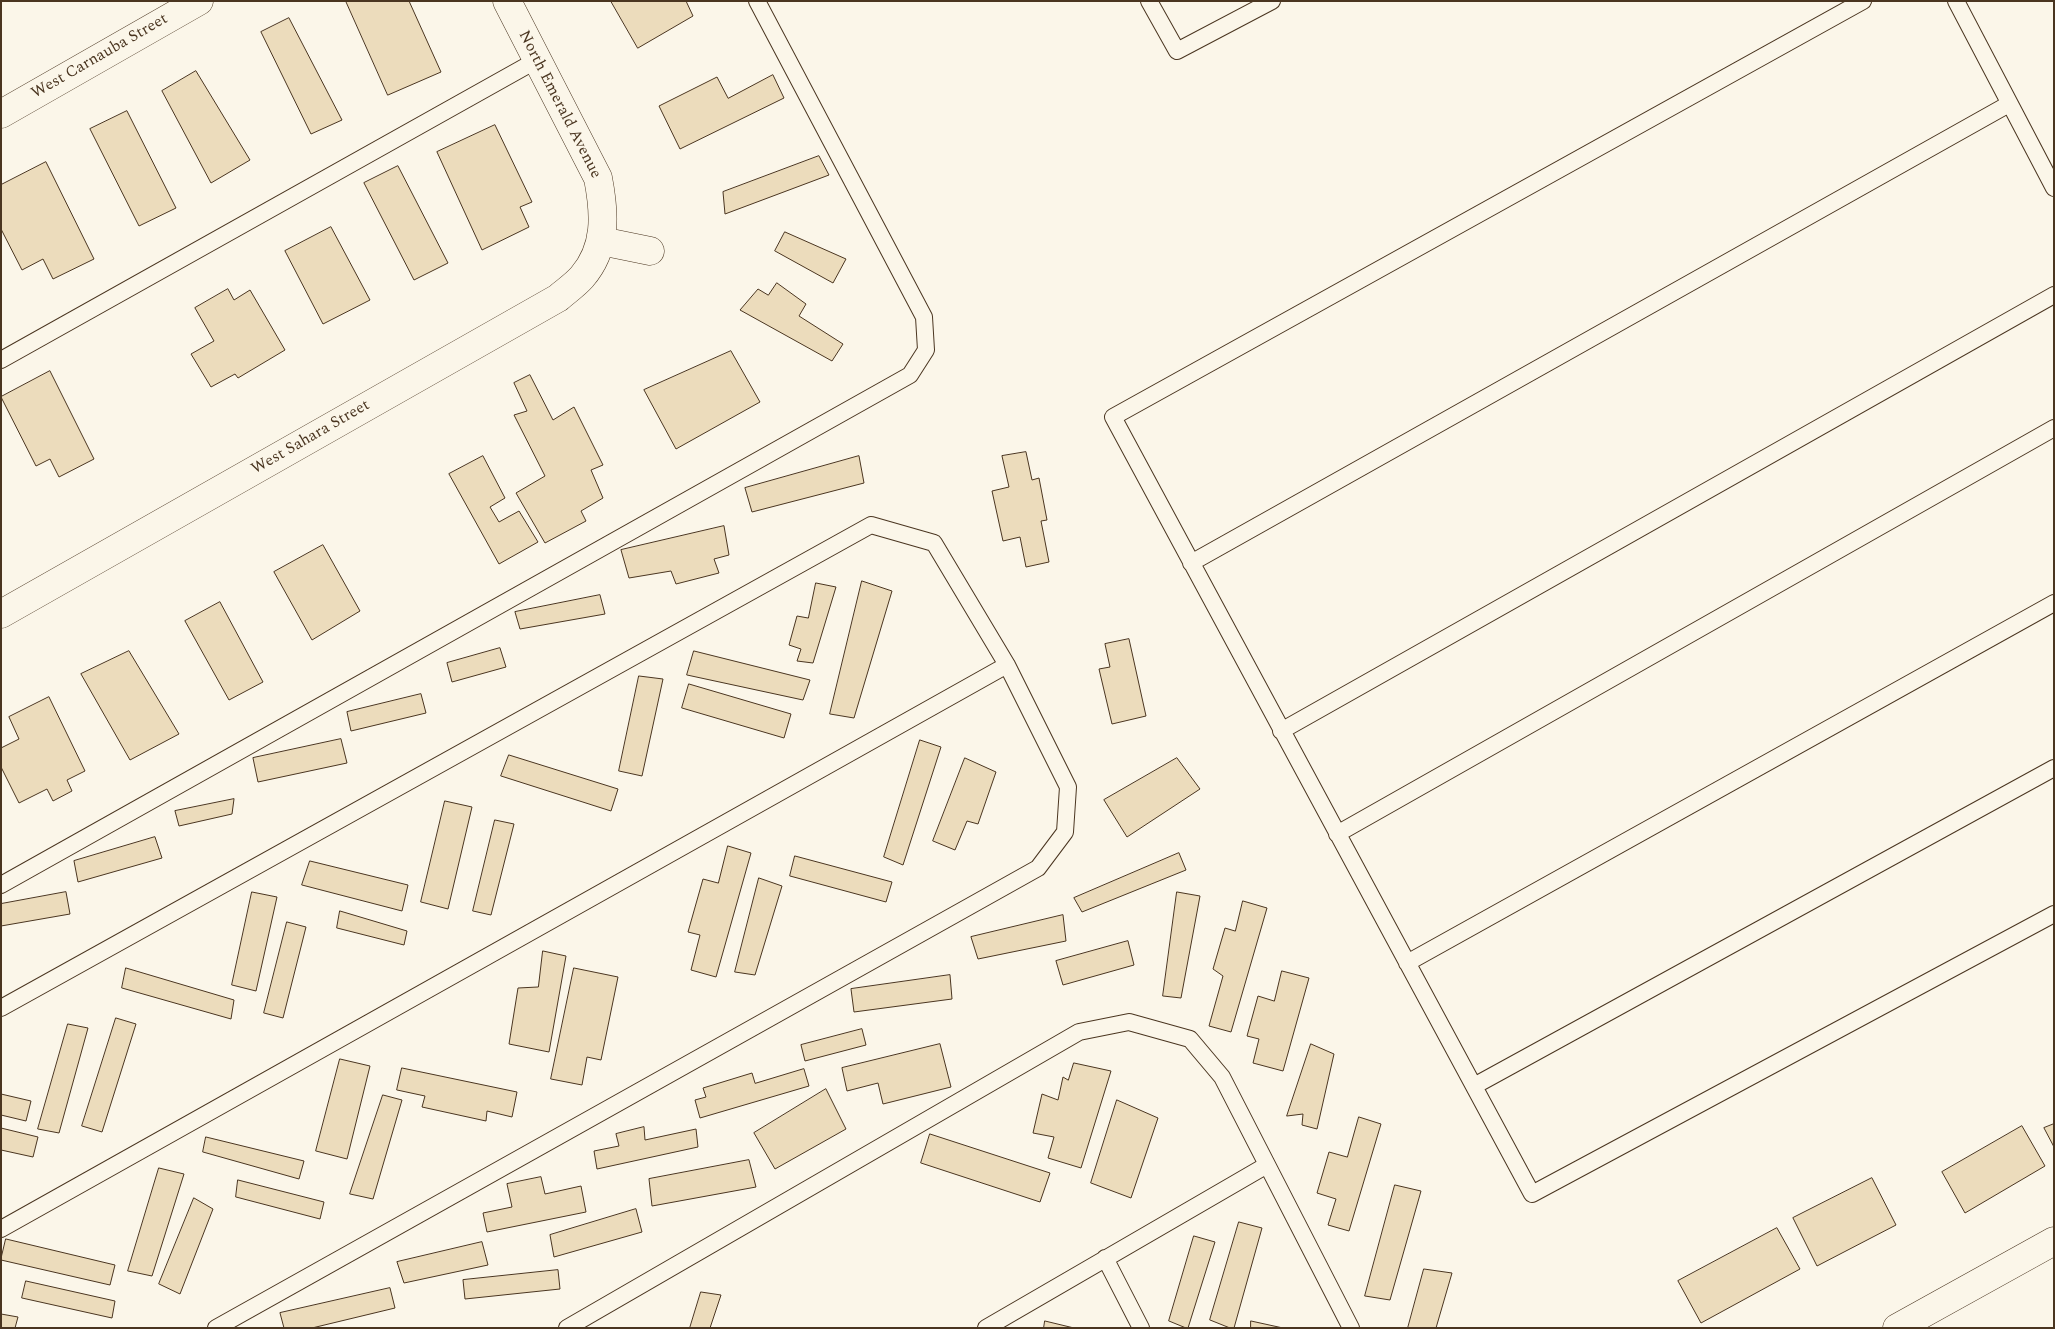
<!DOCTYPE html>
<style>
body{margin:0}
#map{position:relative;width:2055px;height:1329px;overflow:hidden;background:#fbf6e9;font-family:Spectral,serif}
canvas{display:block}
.frame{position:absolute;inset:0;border:2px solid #4a3520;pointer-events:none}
</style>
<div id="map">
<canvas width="2055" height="1329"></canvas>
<div class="frame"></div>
</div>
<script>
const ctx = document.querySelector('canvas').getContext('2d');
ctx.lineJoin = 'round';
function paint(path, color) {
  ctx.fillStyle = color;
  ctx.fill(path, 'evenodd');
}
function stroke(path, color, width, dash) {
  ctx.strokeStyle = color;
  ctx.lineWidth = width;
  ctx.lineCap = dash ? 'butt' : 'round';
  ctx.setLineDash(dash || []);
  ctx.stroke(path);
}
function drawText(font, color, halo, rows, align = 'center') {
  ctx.font = font + ' Spectral,serif';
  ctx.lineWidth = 4;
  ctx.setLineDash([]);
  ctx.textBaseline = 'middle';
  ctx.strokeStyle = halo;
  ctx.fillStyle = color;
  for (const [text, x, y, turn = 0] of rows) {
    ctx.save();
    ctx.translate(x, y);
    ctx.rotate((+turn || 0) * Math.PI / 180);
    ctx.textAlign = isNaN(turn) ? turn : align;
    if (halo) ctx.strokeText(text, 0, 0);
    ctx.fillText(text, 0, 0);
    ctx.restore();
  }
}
const building = new Path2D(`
 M346,1H409L441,72L388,95Z
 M611,1H686L693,16L638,48Z
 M289,18L342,120L311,134L261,32Z
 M196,71L250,160L211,183L162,91Z
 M773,75L784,98L680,149L659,106L717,77L728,98Z
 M127,111L176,208L139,226L90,129Z
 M495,125L532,202L520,207L529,227L482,250L437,152Z
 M819,156L829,175L725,214L723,192Z
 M46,162L94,259L53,279L43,259L22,270L1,229V185Z
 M398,166L448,263L414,280L364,183Z
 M331,227L370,300L323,324L285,251Z
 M785,232L846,259L833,283L775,251Z
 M777,283L806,304L799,316L843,344L832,361L740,310L758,289L768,295Z
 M228,289L234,300L250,290L285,350L238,378L235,374L211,387L191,354L214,341L195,308Z
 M731,351L760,402L676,449L644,390Z
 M50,371L94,459L59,477L50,459L36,466L1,397Z
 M530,375L553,420L574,407L603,465L591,470L603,498L581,511L586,521L545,543L516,493L545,476L514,415L527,411L514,383Z
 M1026,452L1032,480L1039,478L1047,520L1041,521L1049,562L1026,567L1020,537L1003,541L992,491L1009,487L1002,456Z
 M483,456L505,498L490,507L499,522L519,511L538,542L499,564L449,474Z
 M859,456L864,483L752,512L745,488Z
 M724,526L729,555L714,559L719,573L676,584L671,571L629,578L621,550Z
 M323,545L360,611L312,640L274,572Z
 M862,581L892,591L854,718L830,714Z
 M816,583L836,587L813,663L797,661L801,649L789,645L797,616L808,618Z
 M600,595L605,614L520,629L515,612Z
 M220,602L263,682L229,700L185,621Z
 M1129,639L1146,716L1112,724L1099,669L1110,667L1105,644Z
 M500,648L506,667L452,682L447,663Z
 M129,651L179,734L130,760L81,674Z
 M694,651L810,680L803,700L687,675Z
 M639,676L663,679L642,776L619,771Z
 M689,684L791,714L784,738L682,708Z
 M421,694L426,713L351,731L347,712Z
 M49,697L85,771L67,780L72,791L53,801L47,789L19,803L1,767V748L19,739L9,717Z
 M341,739L347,763L258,782L253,758Z
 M920,740L941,747L903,865L884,857Z
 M509,755L618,789L611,811L501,776Z
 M965,758L996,772L978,824L967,821L955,850L933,841Z
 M1177,758L1200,789L1127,837L1104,800Z
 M234,799L232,814L179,826L175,811Z
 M445,801L472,807L448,909L421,902Z
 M495,820L514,824L491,915L473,911Z
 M155,837L162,858L78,882L74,861Z
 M728,846L751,853L716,977L691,970L700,935L688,932L703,879L718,883Z
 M1179,853L1186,870L1082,912L1074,898Z
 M795,856L892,882L886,902L790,876Z
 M310,861L408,885L402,911L302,885Z
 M759,878L782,886L755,975L735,972Z
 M66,892L70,914L1,926V904Z
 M252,892L277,897L256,991L232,985Z
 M1177,892L1200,896L1181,998L1163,996Z
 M1243,901L1267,908L1231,1032L1209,1026L1223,976L1213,969L1225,928L1235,931Z
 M340,911L407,931L404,945L337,928Z
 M1063,915L1066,941L978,959L971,937Z
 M287,922L306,927L283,1018L264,1013Z
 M1128,941L1134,965L1063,985L1056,961Z
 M543,951L566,956L549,1052L509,1044L518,988L538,987Z
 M126,968L234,1000L231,1019L122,988Z
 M574,968L618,977L601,1060L587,1057L582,1085L551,1079Z
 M1282,971L1309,978L1283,1071L1253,1063L1259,1039L1247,1036L1258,996L1274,1001Z
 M950,975L952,999L854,1012L851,989Z
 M116,1018L136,1024L102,1132L82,1126Z
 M68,1024L88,1028L59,1133L38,1129Z
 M862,1029L866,1045L805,1061L801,1045Z
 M940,1044L951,1087L883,1104L878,1083L847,1091L842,1068Z
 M1311,1044L1334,1054L1317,1129L1302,1125L1303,1114L1287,1116Z
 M340,1059L370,1066L347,1159L316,1151Z
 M1074,1063L1111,1071L1081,1168L1048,1158L1054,1137L1033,1133L1042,1094L1058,1100L1063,1077L1068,1080Z
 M402,1068L517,1092L512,1117L487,1111L486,1121L422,1107L425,1096L397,1090Z
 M804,1069L809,1086L700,1118L695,1100L706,1097L703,1088L752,1073L755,1083Z
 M826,1089L846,1129L775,1169L754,1133Z
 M1,1094L31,1101L26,1121L1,1115Z
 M383,1095L402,1100L373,1199L350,1194Z
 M1117,1100L1158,1118L1131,1198L1091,1183Z
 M1359,1117L1381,1124L1349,1231L1328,1225L1336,1199L1317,1193L1329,1152L1347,1157Z
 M2054,1124V1147L2044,1128Z
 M2022,1126L2045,1166L1965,1213L1942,1172Z
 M644,1127L645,1140L696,1129L698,1147L597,1169L594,1151L619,1146L616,1134Z
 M1,1128L38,1137L33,1157L1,1150Z
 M930,1134L1050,1173L1040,1202L921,1163Z
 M206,1137L304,1161L299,1179L203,1152Z
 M749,1160L756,1187L652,1206L649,1179Z
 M159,1168L184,1174L152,1276L128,1271Z
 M541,1177L545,1194L581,1186L586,1212L487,1232L483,1213L512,1207L507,1184Z
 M1872,1178L1896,1225L1817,1266L1793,1218Z
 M238,1180L324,1202L320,1219L236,1197Z
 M1395,1185L1421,1191L1390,1300L1365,1296Z
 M194,1198L213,1209L180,1294L159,1284Z
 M636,1209L642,1232L554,1257L550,1235Z
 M1239,1222L1262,1228L1234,1328H1230L1210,1320Z
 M1777,1228L1800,1269L1701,1323L1678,1281Z
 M1194,1236L1215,1242L1188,1328H1186L1169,1321Z
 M6,1239L115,1265L110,1285L1,1260Z
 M482,1242L488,1265L404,1283L397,1262Z
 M1424,1269L1452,1273L1436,1328H1408Z
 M558,1270L560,1289L465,1299L463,1280Z
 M26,1281L115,1301L112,1318L22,1298Z
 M390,1288L395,1308L312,1328H284L280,1313Z
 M701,1292L721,1295L710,1328H690Z
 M1,1314L18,1317L15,1328H1Z
 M1045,1321L1074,1328H1044Z
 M1251,1321L1283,1328H1251Z`);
paint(building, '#ecdcbc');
stroke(building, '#4a3520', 1);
const service = new Path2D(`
 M1149,1L1177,51L1272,1
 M1863,1L1113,417L1532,1194L2054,914
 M1956,1L2054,188
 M1,360L537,60
 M1191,563L2009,104
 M1281,731L2054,295
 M1337,834L2054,428
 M1,885L910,375L926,350L924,317L757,1
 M1407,963L2054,603
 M1,1008L871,525L934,543L1007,665L1068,787L1065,832L1038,868L216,1328
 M1474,1086L2054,768
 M1,1229L1007,665
 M1105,1258L1141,1328
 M567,1328L1079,1032L1129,1022L1190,1039L1222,1077L1351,1328
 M986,1328L1267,1165`);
const minor = new Path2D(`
 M1,114L199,1
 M601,241L650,251
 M1,614L558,298C566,291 575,285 582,277C607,248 605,214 598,178L507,1
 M1897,1328L2054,1241`);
stroke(service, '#4a3520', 18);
stroke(minor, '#4a3520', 29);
stroke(service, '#fbf6e9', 16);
stroke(minor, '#fbf6e9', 28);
drawText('16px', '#4a3520', '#fbf6e9', [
 ["West Carnauba Street",100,57,-30],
 ["North Emerald Avenue",559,105,63],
 ["West Sahara Street",311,438,-30]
]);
</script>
